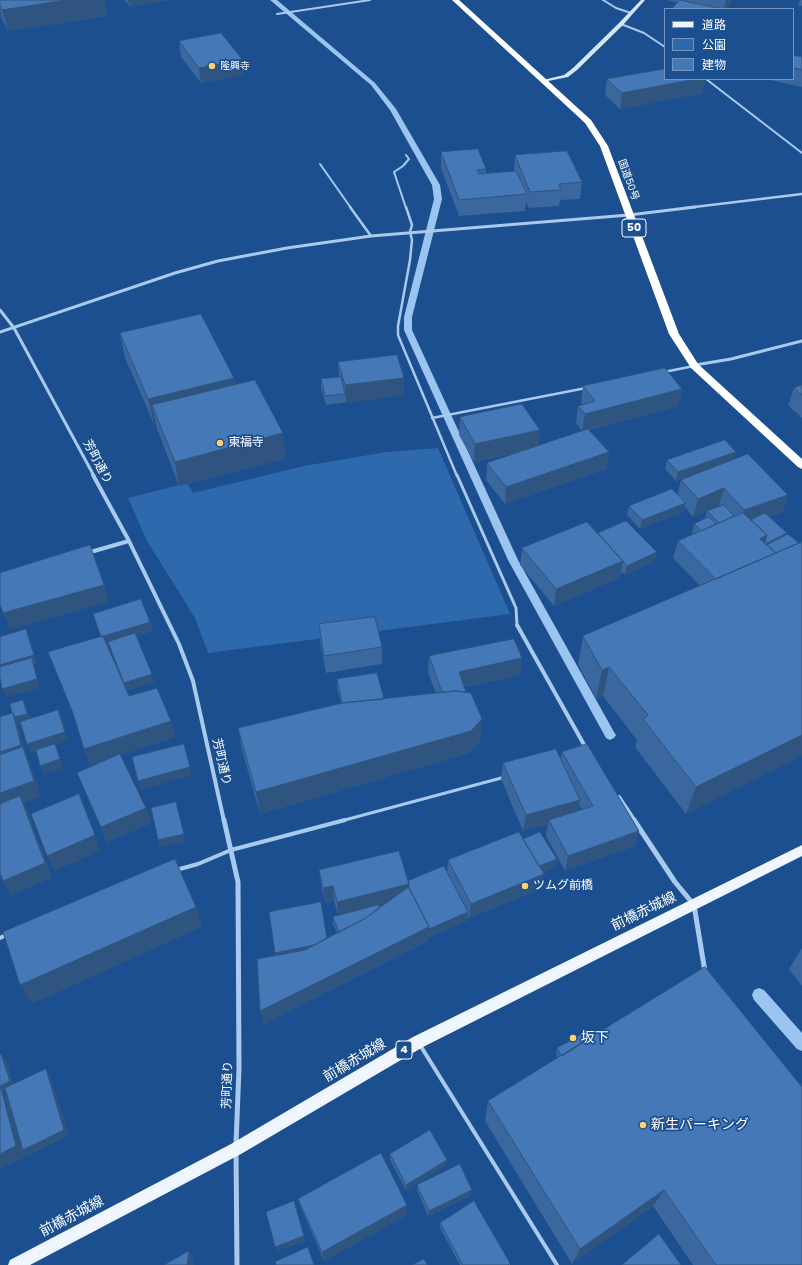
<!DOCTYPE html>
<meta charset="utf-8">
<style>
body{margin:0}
#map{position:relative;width:802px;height:1265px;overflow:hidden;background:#1b4f8f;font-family:Poppins,"Noto Sans JP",sans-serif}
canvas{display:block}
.legend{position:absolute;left:664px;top:8px;width:130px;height:72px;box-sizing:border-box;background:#1b4f8f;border:1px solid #7695bc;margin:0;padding:5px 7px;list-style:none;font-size:12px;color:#fff}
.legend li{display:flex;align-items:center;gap:8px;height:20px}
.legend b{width:20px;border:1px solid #7695bc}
</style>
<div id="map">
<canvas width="802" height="1265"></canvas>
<ul class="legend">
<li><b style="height:5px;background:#f0f6ff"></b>道路</li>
<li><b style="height:11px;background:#2e69ad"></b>公園</li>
<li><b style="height:11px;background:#4478b7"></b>建物</li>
</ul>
</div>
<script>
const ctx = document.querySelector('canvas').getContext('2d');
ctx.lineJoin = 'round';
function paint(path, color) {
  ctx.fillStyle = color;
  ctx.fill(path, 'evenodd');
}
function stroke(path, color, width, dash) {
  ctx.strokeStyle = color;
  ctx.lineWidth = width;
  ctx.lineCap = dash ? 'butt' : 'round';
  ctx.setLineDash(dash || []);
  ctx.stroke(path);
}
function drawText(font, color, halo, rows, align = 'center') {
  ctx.font = font + ' Poppins,"Noto Sans JP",sans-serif';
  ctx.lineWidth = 3.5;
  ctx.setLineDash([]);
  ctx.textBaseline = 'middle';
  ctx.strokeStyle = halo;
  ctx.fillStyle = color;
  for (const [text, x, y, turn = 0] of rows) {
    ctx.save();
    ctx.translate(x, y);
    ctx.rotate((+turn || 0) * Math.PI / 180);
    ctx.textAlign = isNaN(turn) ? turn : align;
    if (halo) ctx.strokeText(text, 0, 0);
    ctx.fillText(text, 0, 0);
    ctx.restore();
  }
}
paint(new Path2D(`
 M438,448L510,614L208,653L195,618L147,541L128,498L187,483L193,493L304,466L386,452Z`), '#2e69ad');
paint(new Path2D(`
 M270,0H277L375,83L396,109L440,185L442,199L412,317V330L518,560L614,732L616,735L614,738L610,740L606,738L508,560L404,330V317L434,199L432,185L390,110L371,85Z
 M759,988L764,990L802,1033V1051L797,1049L754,1000L752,995L754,990Z`), '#9cc4f0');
stroke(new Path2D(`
 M603,0L616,8L631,13
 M277,14L370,0
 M621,24L644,33L665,47
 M706,79L802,153
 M406,155L409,159L403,166L394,172L406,208
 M320,164L351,208`), '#a9c9ee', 2);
stroke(new Path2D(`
 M350,207L371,236
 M406,207L412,225L410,232L412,240L410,260L398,326V335L457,476
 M664,372L694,366
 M432,418L586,388`), '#a9c9ee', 2.5);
stroke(new Path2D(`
 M457,475L516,608L517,625
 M341,821L505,777`), '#a9c9ee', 3);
stroke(new Path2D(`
 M176,870L198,864L231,850L345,820
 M0,938L8,934
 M420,1045L557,1265`), '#a9c9ee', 4);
stroke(new Path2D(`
 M686,208L802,194`), '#a9c9ee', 2.5);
stroke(new Path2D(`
 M0,310L14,328L94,476
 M0,332L175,273L218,261L287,248L371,236L629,215L695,207
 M695,365L731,359L802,341`), '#a9c9ee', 3);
stroke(new Path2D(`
 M93,475L129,541L179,644L193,681L224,821
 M87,553L129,541
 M517,625L587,750
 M619,797L635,821`), '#a9c9ee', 4);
stroke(new Path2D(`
 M224,820L238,882L239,1068L236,1144
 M634,820L675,882L694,905L705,972
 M236,1151L237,1265`), '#a9c9ee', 5);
paint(new Path2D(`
 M641,0H645L623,25L577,70L568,77L543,82V80L564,75L573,68L619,23Z`), '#d6e6fa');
paint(new Path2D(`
 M802,845V856L423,1047L241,1154L30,1265H8L10,1260L231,1144L413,1037Z`), '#f0f6ff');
paint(new Path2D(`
 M452,0H459L591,120L608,146L679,334L698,364L802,459V469L798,467L691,368L669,334L600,146L585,123Z`), '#fff');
paint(new Path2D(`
 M0,0H105H104L107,16L8,31L2,19H0Z
 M125,0H169L130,7Z
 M667,0H731L730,5L726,9H672L678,3Z
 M800,0H802V6L798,5Z
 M179,41L242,59L244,75L201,83L181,57Z
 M793,55L802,57V87L765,79H793Z
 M607,79H704L702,93L620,109L605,95Z
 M441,152L486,169V173L514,171L515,155L582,182L580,199L560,200L559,206L529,208L526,202L525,211L459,216L441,168Z
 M120,333L234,378L235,385L286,458L179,486L157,429L156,423L154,424L125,358Z
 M338,362L404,395L326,405L321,388V379L339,377Z
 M802,385V418L788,405L794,388Z
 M583,386L682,389L678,406L588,430L609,452L606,469L505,504L486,480L487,463L524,451L474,462L459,435L460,417L540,430L538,446L582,431L576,423L578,406L582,405L581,403Z
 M736,452L734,460L788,495L782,513L769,517L787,533L786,535L799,543L686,814L635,747L637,740L603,696L596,698L578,665L583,636L700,586L673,558L678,541L693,534L692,533L694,524L705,519L707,511L719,507V506L693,517L685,507L683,512L640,529L627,515L629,506L677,495L681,480L714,467L676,481L665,469L667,460Z
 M598,533L655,561L625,575L621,571L619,578L554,606L520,565L522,548Z
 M150,622L152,631L137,636L154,682L126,691L109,645H107L129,696L171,721L175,737L120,755L151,823L107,842L77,773L109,759L90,765L84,749L74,716L55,668L101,637Z
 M319,624L382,647V664L326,673L320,641Z
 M429,656L520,675L464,687L480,742L469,753L260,814L242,750L238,728L341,703L337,688V679L384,699L436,693L428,673Z
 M562,752L639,831L634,846L565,871L546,836L548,824L523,831L501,779L503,763L561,758ZM579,805L582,809L578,810Z
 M523,839L557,859L555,867L543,872L541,889L469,918L468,916V920L429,937L428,936V941L264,1024L260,1011L275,955L327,938L337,933L333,924V917L338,915L334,901L325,903L321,885L319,870L408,881L447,873L448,860Z
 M802,948V986L789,969Z
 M589,1039L802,1265H693L653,1206L572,1264L485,1121L488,1101L558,1058L556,1055L557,1048Z
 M390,1154L446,1165L406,1190L390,1160Z
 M417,1185L471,1195L428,1216L417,1190Z
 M298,1199L407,1205V1215L324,1261L301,1208Z
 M440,1223L510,1263V1265H460L440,1228Z`), '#3a679d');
paint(new Path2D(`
 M60,0H105H104L107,16L8,31L2,10Z
 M128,0H169L130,7Z
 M726,0H731L730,5L726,9H724Z
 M0,9L2,19H0Z
 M242,59L244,75L201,83L199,68Z
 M696,79H704L702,93L620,109L622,93Z
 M234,378L238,402L152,405L156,423L154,424L148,399Z
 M404,378V395L346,403L345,385Z
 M682,389L678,406L582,431L585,414Z
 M540,430L538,447L474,462L475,444Z
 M283,433L286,458L179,486L175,462Z
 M609,452L606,469L505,504L506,487Z
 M736,452L734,461L676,481L678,472Z
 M724,488L719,506L693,517L698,499Z
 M788,495L782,513L738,528L744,510Z
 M686,503L683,512L640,529L642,520Z
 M787,533L784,542L764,552L767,543Z
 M767,535L762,551L760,539Z
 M657,552L655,561L625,575L627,566Z
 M623,561L619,578L554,606L556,589Z
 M104,585L109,602L10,630L3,613Z
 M150,622L152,631L104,646L101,637Z
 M26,629L30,638L37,663L34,664L40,688L6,697L2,689L0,674V665Z
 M522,658L520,675L458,688L459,672Z
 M609,667L603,696L596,698L602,670Z
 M152,674L154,682L126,691L124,683Z
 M23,700L27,708L31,722L18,726L20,730L27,757L30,763L41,797L24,803L28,811L52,878L11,895L3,881L0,812V752L13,713Z
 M58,710L62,718L68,740L55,745L59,753L63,768L44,774L40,766L55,745L30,753L27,744Z
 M482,719L480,742L469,753L260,814L256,792Z
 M171,721L175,737L90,765L84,749Z
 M802,735V756L686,814L696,787Z
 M184,744L192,775L141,790L138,781Z
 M79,794L101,851L54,871L47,856Z
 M580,800L577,815L549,820L548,824L523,831L526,815Z
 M146,808L151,823L107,842L101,827Z
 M178,811L186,842L160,847L158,840Z
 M639,831L634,846L565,871L568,856Z
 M557,859L555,867L535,875L536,868Z
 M544,874L541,889L469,918L471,904Z
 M409,884V899L338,917L337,902Z
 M333,886L334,901L325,903L323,888Z
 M196,907L202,927L32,1004L20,985Z
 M468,912V920L429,937V929Z
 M429,927L428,941L264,1024L260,1011Z
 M328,942L276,960L275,953Z
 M1,1054L6,1060L15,1087L4,1093L10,1100L46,1069L50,1076L69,1135L28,1156L24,1152L26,1157L0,1169V1086Z
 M447,1160L446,1165L406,1190V1185Z
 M472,1190L471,1195L428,1216L429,1211Z
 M664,1190L653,1206L572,1264L580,1249Z
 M407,1205V1215L324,1261L322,1252Z
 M304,1236L306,1241L277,1251L275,1247Z
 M189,1251L194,1259V1265H187Z`), '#305480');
const building = new Path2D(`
 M0,0H67L2,10L0,5Z
 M680,0L722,9H672Z
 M221,33L242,59L199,68L179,41Z
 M793,55L802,57V70L793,68Z
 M665,69V79H696L622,93L607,79Z
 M478,149L486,169L477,170L479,174L516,171L527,194L459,200L441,152Z
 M567,151L582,182L559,184L561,190L530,192L515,155Z
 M201,314L234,378L148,399L120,333Z
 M397,355L404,378L345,385L338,362Z
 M665,368L682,389L585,414L578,406L595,401L583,386Z
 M341,377L345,394L325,396L321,379Z
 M255,380L283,433L175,462L152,405Z
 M802,385V395L794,388Z
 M522,404L540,430L475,444L460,417Z
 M588,429L609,452L506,487L487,463Z
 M725,440L736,452L678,472L667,460Z
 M748,454L788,495L744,510L724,488L698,499L681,480Z
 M672,489L686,503L642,520L629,506Z
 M724,505L734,516L719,523L707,511Z
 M743,513L767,535L760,539L776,553L716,579L678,541Z
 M765,513L787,533L767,543L765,541L767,535L751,520Z
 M709,517L716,524L702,531L694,524Z
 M626,521L657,552L627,566L598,533Z
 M587,522L623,561L556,589L522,548Z
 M788,534L799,543L776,553L767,545Z
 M802,542V735L696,787L643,719L648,715L609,667L602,670L583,636Z
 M90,545L104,585L3,613L0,605V573Z
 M141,599L150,622L101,637L93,614Z
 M375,617L382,647L324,656L319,624Z
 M26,629L34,655L0,665V637Z
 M135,633L152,674L124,683L108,642Z
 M103,636L129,696L157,688L171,721L84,749L73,713L48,652Z
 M514,639L522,658L459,672L466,692L456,691L442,692L429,656Z
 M32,658L37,679L2,689L0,677V667Z
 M377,673L384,699L342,703L337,679Z
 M456,691L471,693L482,719L471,731L256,792L238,728L342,703Z
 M23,700L27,714L15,717L13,713H12L10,704Z
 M58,710L65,732L27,744L20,722Z
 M13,713L21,745L0,752V717Z
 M55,744L60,759L40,766L36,750Z
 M184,744L190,767L138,781L132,757Z
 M587,744L639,831L568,856L549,820L593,806L562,752Z
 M23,747L34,781L0,793V755Z
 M556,749L580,800L526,815L503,763Z
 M120,754L146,808L101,827L77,773Z
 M79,794L95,835L47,856L31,814Z
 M20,796L45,863L3,881L0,873V804Z
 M176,802L184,834L158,840L151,808Z
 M519,832L544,874L471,904L448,860Z
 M540,832L557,859L539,866L523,839Z
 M399,851L409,884L337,902L333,886L323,888L319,870Z
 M175,859L196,907L20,985L3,932Z
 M444,866L468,912L429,929V927L409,888V884L408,881Z
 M409,887L429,927L260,1011L257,959L305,950L364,919Z
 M321,902L327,938L314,945L275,953L269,912Z
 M378,905L380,908L364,919L339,932L333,917Z
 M705,967L802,1087V1265H716L664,1190L580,1249L488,1101Z
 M585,1033L589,1039L562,1056L557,1048Z
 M0,1054H1L10,1081L0,1086Z
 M46,1069L64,1130L23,1150L5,1088Z
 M1,1088L16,1146L0,1154V1089Z
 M430,1130L447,1160L406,1185L390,1154Z
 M381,1153L407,1205L322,1252L298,1199Z
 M460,1164L472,1190L429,1211L417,1185Z
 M294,1201L304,1236L275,1247L266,1212Z
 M474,1201L510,1263L508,1265H463L440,1223Z
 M659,1234L681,1265H622Z
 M308,1247L314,1265H276L275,1262Z
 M189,1251L187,1265H164Z
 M424,1259L427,1265H412Z`);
paint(building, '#4478b7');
stroke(building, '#305480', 1);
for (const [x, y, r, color] of [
 [212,66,4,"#ffd166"],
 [220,443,4,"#ffd166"],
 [525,886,4,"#ffd166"],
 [573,1038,4,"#ffd166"],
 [643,1125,4,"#ffd166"]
]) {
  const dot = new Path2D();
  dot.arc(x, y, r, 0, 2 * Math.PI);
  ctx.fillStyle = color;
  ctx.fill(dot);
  stroke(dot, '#1b4f8f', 1.5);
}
drawText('10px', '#fff', '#1b4f8f', [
 ["隆興寺",220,66]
], 'left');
drawText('10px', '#fff', '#1b4f8f', [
 ["国道50号",628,180,70]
]);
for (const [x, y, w] of [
 [634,228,24],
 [404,1050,16]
]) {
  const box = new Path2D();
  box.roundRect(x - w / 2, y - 9, w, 18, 3);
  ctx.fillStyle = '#1b4f8f';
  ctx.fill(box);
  stroke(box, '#fff', 1);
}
drawText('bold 11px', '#fff', null, [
 ["50",634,228],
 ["4",404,1050]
]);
drawText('12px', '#fff', '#1b4f8f', [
 ["東福寺",228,443],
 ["ツムグ前橋",533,886]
], 'left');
drawText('12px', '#fff', '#1b4f8f', [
 ["芳町通り",97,462,62],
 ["芳町通り",221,762,77],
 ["芳町通り",228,1085,-88]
]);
drawText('14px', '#fff', '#1b4f8f', [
 ["前橋赤城線",644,912,-26],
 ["前橋赤城線",355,1061,-31],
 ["前橋赤城線",72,1217,-28]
]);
drawText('14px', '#fff', '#1b4f8f', [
 ["坂下",581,1038],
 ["新生パーキング",651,1125]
], 'left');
</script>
